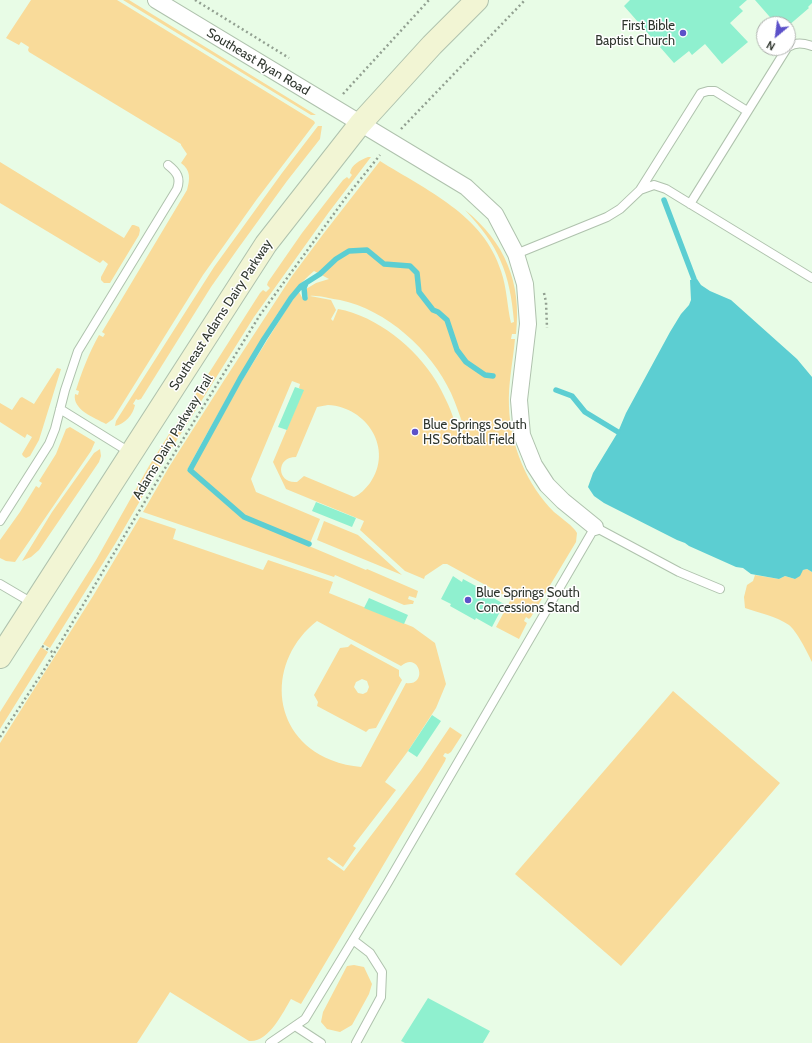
<!DOCTYPE html>
<style>
body{margin:0}
#map{position:relative;width:812px;height:1043px;overflow:hidden;background:#e8fce6;font-family:Cabin,sans-serif}
canvas{display:block}
.north{position:absolute;left:756px;top:16px;width:40px;height:40px;box-sizing:border-box;background:#fff;border:1px solid #acafab;border-radius:50%;rotate:209deg;font-size:11px;font-weight:700;line-height:16px;text-align:center;color:#2f362e}
.north::after{content:'';display:block;margin:auto;width:14px;height:18px;background:#5c51c9;clip-path:polygon(50% 0,100% 100%,50% 72%,0 100%)}
</style>
<div id="map">
<canvas width="812" height="1043"></canvas>
<div class="north">N</div>
</div>
<script>
const ctx = document.querySelector('canvas').getContext('2d');
ctx.lineJoin = 'round';
function paint(path, color) {
  ctx.fillStyle = color;
  ctx.fill(path, 'evenodd');
}
function stroke(path, color, width, dash) {
  ctx.strokeStyle = color;
  ctx.lineWidth = width;
  ctx.lineCap = dash ? 'butt' : 'round';
  ctx.setLineDash(dash || []);
  ctx.stroke(path);
}
function drawText(font, color, halo, rows, align = 'center') {
  ctx.font = font + ' Cabin,sans-serif';
  ctx.lineWidth = 3;
  ctx.setLineDash([]);
  ctx.textBaseline = 'middle';
  ctx.strokeStyle = halo;
  ctx.fillStyle = color;
  for (const [text, x, y, turn = 0] of rows) {
    ctx.save();
    ctx.translate(x, y);
    ctx.rotate((+turn || 0) * Math.PI / 180);
    ctx.textAlign = isNaN(turn) ? turn : align;
    if (halo) ctx.strokeText(text, 0, 0);
    ctx.fillText(text, 0, 0);
    ctx.restore();
  }
}
paint(new Path2D(`
 M31,0H117L314,121L315,123L257,199L203,275L113,419L106,424C95,418 72,410 75,394L78,395L79,391L76,390C82,371 89,353 99,335L103,337L105,334L102,332L187,190C190,179 191,170 181,163L187,154L181,145V144L29,52L28,50L29,47L21,42L19,45L6,38Z
 M123,0H129L316,115H311Z
 M318,126H322L320,139L287,181L237,250L211,287L141,399L138,400L136,399L133,404L135,405C133,415 125,424 115,426L116,421L214,267L282,173Z
 M368,157H371L329,212L254,317L155,475L115,544L50,648L43,644L96,560L149,466L171,431L175,429L178,430L179,427L177,425V423L260,293L263,290L266,292L270,288L267,285L268,282L302,233L343,180L347,177L349,179L352,175L350,173C351,165 360,160 368,157Z
 M380,161C426,190 484,215 501,271C507,288 507,306 511,323L514,322C510,273 499,246 465,210C505,242 522,283 516,334H512L511,339H515C513,361 508,384 509,406C510,445 527,485 554,512C561,518 569,523 575,530L577,533L576,542L531,617L529,619L526,617L524,621L527,623L519,639L496,627L511,599L447,564H443L425,576L424,579L405,571L360,530L364,521L286,489L273,462L303,391L299,388L300,384L292,381L251,479L256,492L320,519L310,543L244,516L192,470L238,387L289,305L299,292L303,299H306L308,297L306,289L316,283L329,279L314,271C288,293 270,325 253,354C230,392 208,431 187,470L242,518L247,520L366,570L367,569L418,591L416,598L409,596L408,599L414,601L413,604H411L404,605L335,575L334,577L143,512L169,467L223,382L292,276L324,233ZM310,296C318,295 331,299 340,300C387,310 431,350 451,393C456,404 460,416 464,428L459,438C456,432 456,426 454,420C450,407 443,393 436,381C416,348 377,316 338,309L333,321L331,319L336,310L331,300ZM328,405C367,407 394,449 370,483C365,489 361,494 354,497L304,476L297,482C277,484 275,457 296,457L317,407Z
 M0,162L124,238L132,225H134L139,227L140,230L139,235L110,283H104L101,280V277L108,264L103,260L100,263L0,203Z
 M57,368L61,369L39,440L30,456L26,458L23,456L22,454L32,437L27,434L25,438L0,422V403L12,410L20,398L22,397L34,404Z
 M70,427L95,442L91,451L15,562L6,561L0,558V540L20,512L36,486L39,488L42,483L39,481L56,454L66,429Z
 M100,449L101,456L99,462L39,550L31,557L22,561L52,512L94,453Z
 M140,517L176,529L173,539L263,570L268,560L333,582L329,593L413,627L435,643L446,684L436,708L408,751L385,782L396,790L353,846L356,848L343,867L329,857L327,859L344,871L421,770L450,727L462,735L451,752L448,754L445,753L443,756L446,758L445,761L301,1004L291,999C283,1012 269,1043 249,1041L170,992L137,1043H0V743L93,596ZM317,621L401,666C419,650 429,686 406,683L361,767C351,766 341,764 331,760C269,735 267,660 317,621Z
 M324,521L358,535L402,575L317,540Z
 M807,569L812,572V662C808,653 796,630 789,625C776,616 759,613 745,608L744,597L747,585L753,581L755,575L779,579L785,576L795,579L803,570Z
 M351,644L399,670V676L402,680L376,728L369,729L366,732L317,706L318,702L314,695L340,648L348,647ZM362,679L367,681L369,687L367,692L363,694L358,693L354,687L356,682Z
 M41,647L48,652L0,729V712Z
 M673,691L780,783L621,966L515,874Z
 M354,965L364,967L372,984L369,994L352,1025L340,1032L327,1029L321,1022L323,1012L347,966Z`), '#f9db9a');
paint(new Path2D(`
 M697,279L701,285L710,291L731,300L797,359L812,377V572L807,569L803,570L800,576L795,579L785,576L779,579L751,574L743,568L736,567L689,546L685,543L677,540L604,503L594,496L588,487L593,473L618,432L626,413L670,332L681,314L689,305L691,300L690,280Z`), '#5cced2');
stroke(new Path2D(`
 M664,200L694,279
 M305,298L304,288L306,283
 M556,390L572,396L585,412L618,432
 M309,544L244,517L190,470L240,379L264,339L291,298L301,286L320,274L336,259L349,251L367,250L384,264L410,266L417,273L419,292L433,310L438,312L447,320L457,350L466,362L485,375L493,376`), '#5cced2', 5.5);
paint(new Path2D(`
 M630,0H747L739,7L743,11L730,23L748,42L722,64L705,44L692,55L689,51L674,63L624,6Z
 M755,0H812V3L808,7L809,8L788,26V24H776Z
 M295,387L304,390L287,430L278,427Z
 M316,502L356,518L352,527L312,511Z
 M453,576L462,582L463,579L489,593L488,595L504,604L492,627L476,618L475,620L450,606L451,604L441,599Z
 M369,598L408,615L404,624L364,608Z
 M432,715L441,721L417,757L408,751Z
 M428,998L490,1031L483,1043H405L401,1041Z`), '#8ff0cf');
const lane = new Path2D(`
 M788,47C796,42 803,43 812,46
 M640,190L701,93L708,91H715L747,111
 M690,204L787,48
 M516,254L607,217L620,209L640,190L654,185L666,189L679,197L812,278
 M60,409L131,453
 M0,521L49,444L55,429L65,390L78,351L177,189C181,178 177,172 168,165
 M0,584L34,604
 M353,940L370,953L382,972L381,997L356,1043
 M295,1026L321,1043
 M270,1043L305,1019L387,884L595,527L679,572L720,589`);
const street = new Path2D(`
 M156,0L466,187L495,214L516,254L525,284L528,324L519,400L522,435L534,465L547,485L563,501L595,527`);
const secondary = new Path2D(`
 M0,657L266,244L360,124L432,45L477,0`);
stroke(lane, '#afc2ad', 10);
stroke(street, '#afc2ad', 18);
stroke(secondary, '#afc2ad', 24);
stroke(new Path2D(`
 M195,0L289,58
 M343,94L429,0
 M401,129L525,0
 M544,293L546,302L547,328
 M42,646L54,653
 M0,737L44,670L159,478L260,315L347,196L380,155`), '#92a091', 2.5, [2, 3]);
stroke(lane, '#fff', 8);
stroke(street, '#fff', 16);
stroke(secondary, '#f2f5d4', 22);
for (const [x, y, r, color] of [
 [683,33,4,"#5c51c9"],
 [415,432,4,"#5c51c9"],
 [468,600,4,"#5c51c9"]
]) {
  const dot = new Path2D();
  dot.arc(x, y, r, 0, 2 * Math.PI);
  ctx.fillStyle = color;
  ctx.fill(dot);
  stroke(dot, '#fff', 1.5);
}
drawText('13px', '#2f362e', '#fff', [
 ["First Bible",675,26,"right"],
 ["Baptist Church",675,41,"right"],
 ["Blue Springs South",423,425],
 ["HS Softball Field",423,440],
 ["Blue Springs South",476,593],
 ["Concessions Stand",476,608]
], 'left');
drawText('13px', '#2f362e', '#fff', [
 ["Southeast Ryan Road",258,62,31],
 ["Southeast Adams Dairy Parkway",221,315,-57],
 ["Adams Dairy Parkway Trail",173,437,-59]
]);
</script>
